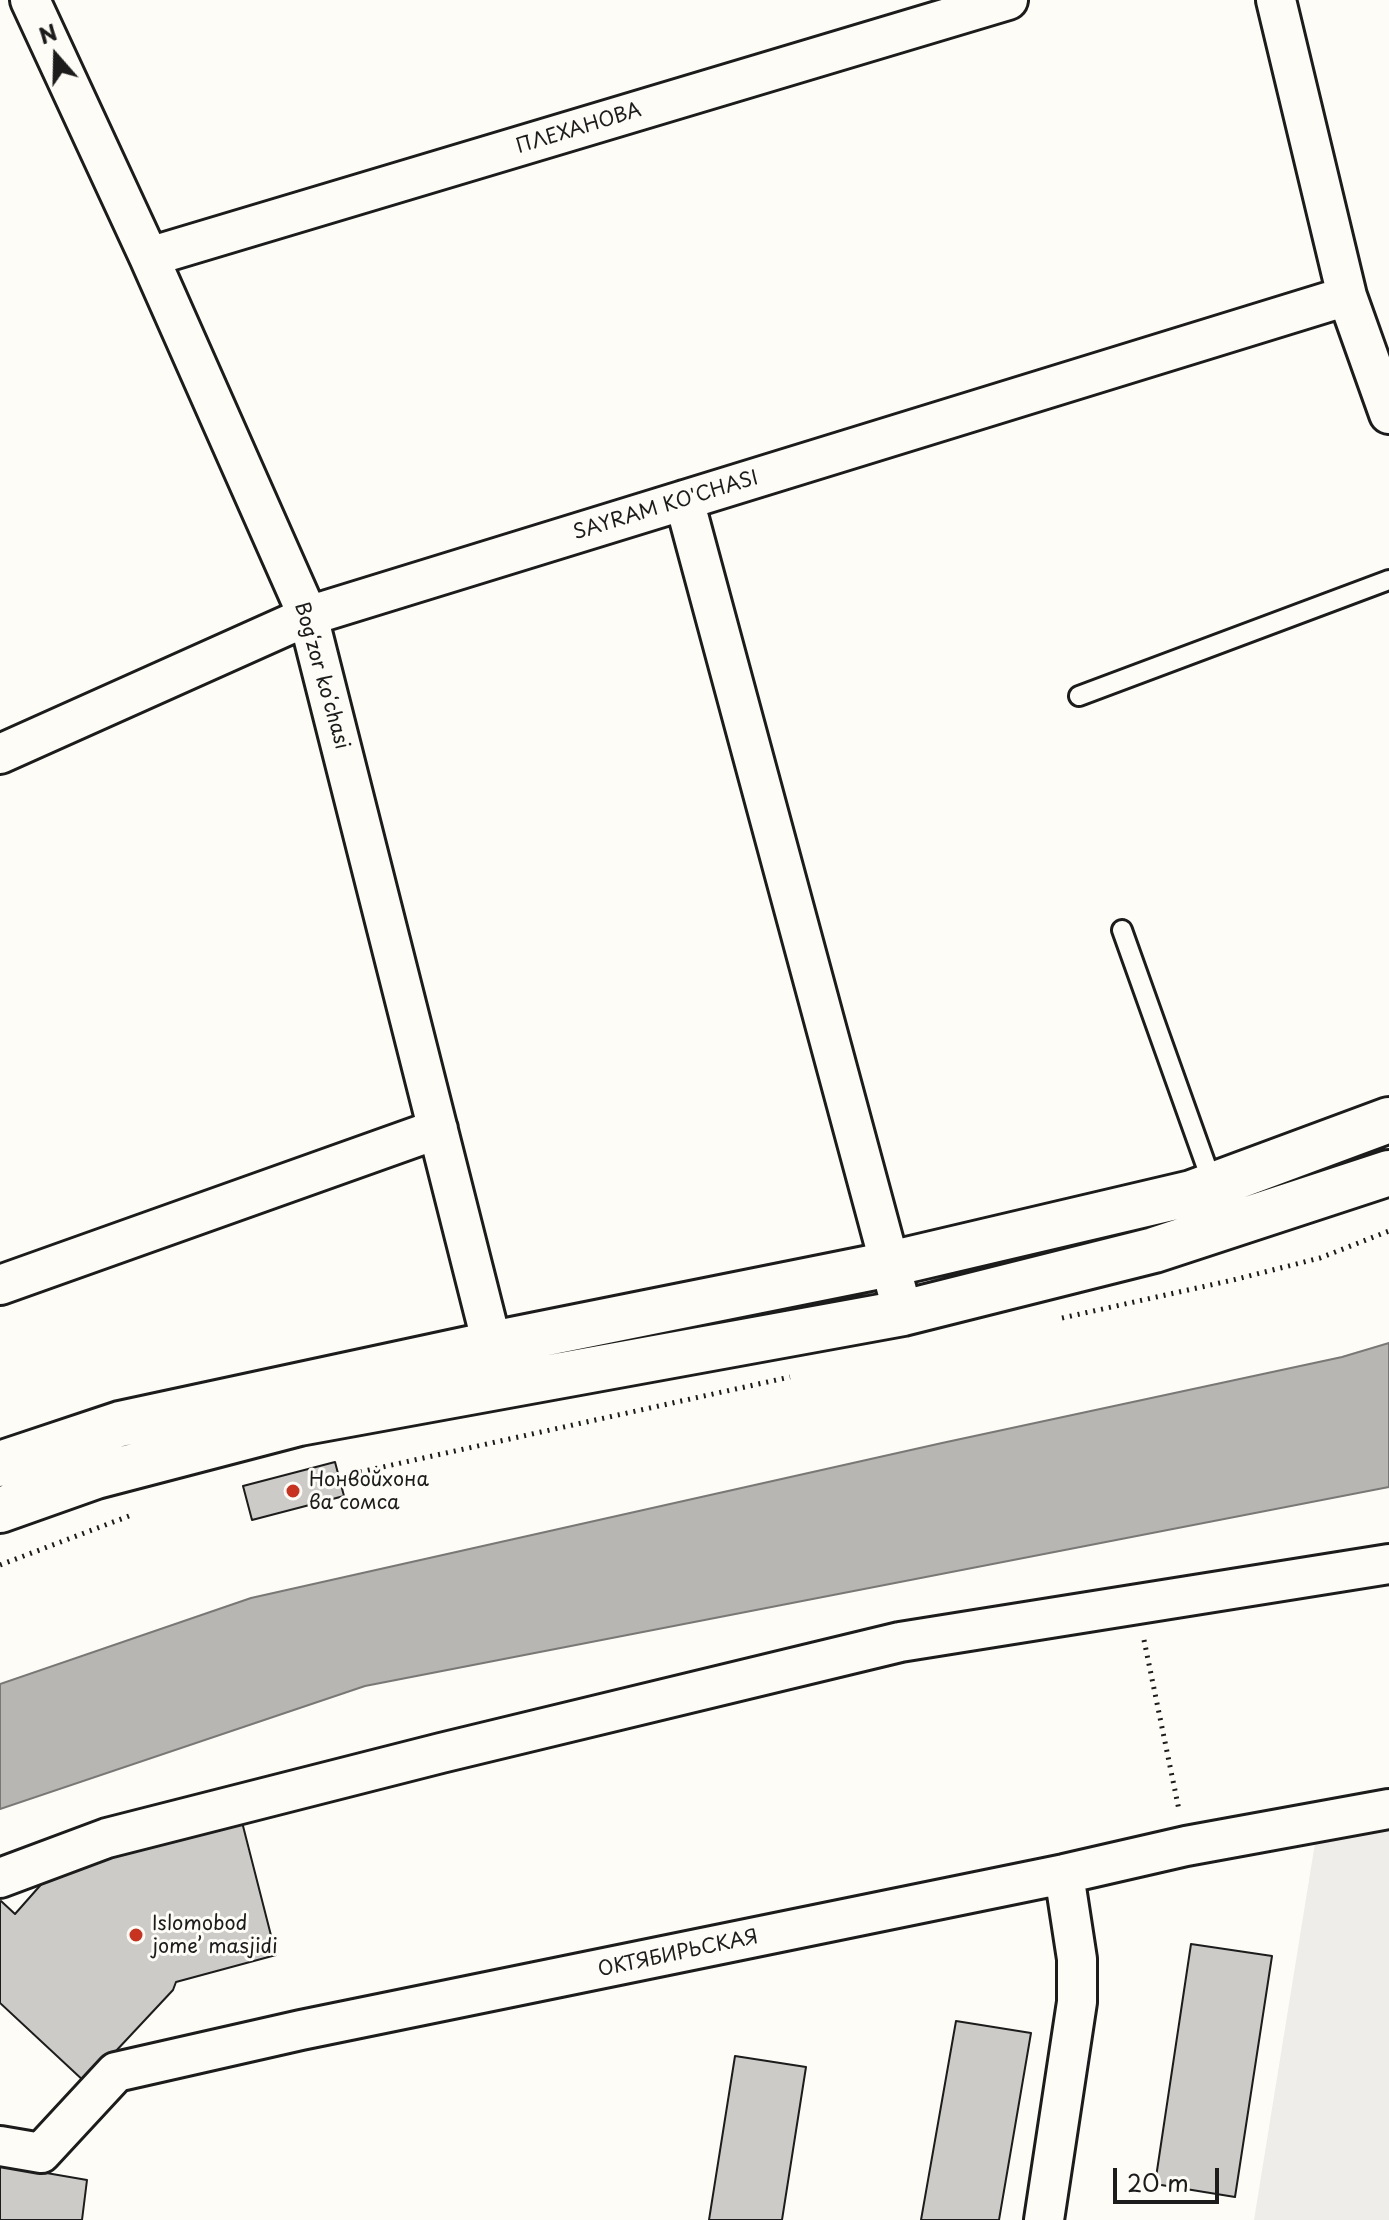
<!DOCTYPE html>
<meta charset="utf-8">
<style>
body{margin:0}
#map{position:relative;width:1389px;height:2220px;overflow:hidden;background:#fdfcf7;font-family:"Playpen Sans",sans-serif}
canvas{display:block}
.north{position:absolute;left:16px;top:16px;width:80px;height:80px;-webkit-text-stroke:6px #fdfcf7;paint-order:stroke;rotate:340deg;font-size:22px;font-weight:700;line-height:32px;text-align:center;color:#1c1c1c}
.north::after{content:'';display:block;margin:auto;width:28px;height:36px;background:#1c1c1c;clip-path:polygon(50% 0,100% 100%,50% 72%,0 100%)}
.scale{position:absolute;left:1113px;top:2168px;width:106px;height:36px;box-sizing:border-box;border:4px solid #1c1c1c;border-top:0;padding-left:10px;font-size:24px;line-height:28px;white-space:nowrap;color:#1c1c1c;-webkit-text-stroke:6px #fdfcf7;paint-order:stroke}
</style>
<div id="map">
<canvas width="1389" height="2220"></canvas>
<div class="north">N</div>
<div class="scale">20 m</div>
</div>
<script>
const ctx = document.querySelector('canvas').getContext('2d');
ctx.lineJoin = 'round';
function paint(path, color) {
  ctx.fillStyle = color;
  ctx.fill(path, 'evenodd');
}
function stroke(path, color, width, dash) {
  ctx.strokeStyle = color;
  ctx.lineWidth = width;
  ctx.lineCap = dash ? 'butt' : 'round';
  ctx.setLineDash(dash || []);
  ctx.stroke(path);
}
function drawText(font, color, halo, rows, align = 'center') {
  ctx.font = font + ' "Playpen Sans",sans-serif';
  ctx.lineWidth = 6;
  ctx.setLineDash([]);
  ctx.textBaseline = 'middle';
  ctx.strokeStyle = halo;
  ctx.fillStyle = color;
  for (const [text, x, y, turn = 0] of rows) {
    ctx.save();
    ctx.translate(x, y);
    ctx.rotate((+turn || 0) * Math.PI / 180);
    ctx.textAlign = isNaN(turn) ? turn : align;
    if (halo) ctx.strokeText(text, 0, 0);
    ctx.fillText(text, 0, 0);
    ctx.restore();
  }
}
paint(new Path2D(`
 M1389,1795V2220H1254L1321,1806Z`), '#eeede9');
const water = new Path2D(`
 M1389,1343V1487L365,1686L0,1809V1684L251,1598L942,1443L1342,1357Z`);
paint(water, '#b7b6b2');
stroke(water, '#797876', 2);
const building = new Path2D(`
 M335,1462L344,1496L252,1520L243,1486Z
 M242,1822L276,1955L176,1982L173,1990L86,2083L0,2003V1902L1,1901L15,1914L53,1871Z
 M1191,1944L1272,1956L1235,2197L1155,2184Z
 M956,2021L1031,2033L999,2220H921Z
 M735,2056L806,2067L782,2220H709Z
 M0,2165L87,2180L82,2220H0Z`);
paint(building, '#cccbc8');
stroke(building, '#1c1c1c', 2);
const lane = new Path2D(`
 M1079,696L1389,580
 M1122,930L1213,1185`);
const street = new Path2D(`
 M30,0L149,257L308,616L492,1344
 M1276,0L1347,296L1389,414
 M149,257L1008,0
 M684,500L903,1313
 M0,754L308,616L1347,296
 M0,1285L438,1129
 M0,1878L107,1838L441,1753L900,1642L1389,1564
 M0,2146L41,2153L116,2072L301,2030L1064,1874L1186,1846L1389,1809
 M1044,2220L1077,2002V1959L1064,1874`);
const secondary = new Path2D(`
 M0,1464L120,1424L492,1344L890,1264L1192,1193L1389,1120
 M0,1510L96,1476L299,1423L903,1313L1154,1250L1389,1173`);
stroke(lane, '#1c1c1c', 24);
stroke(street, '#1c1c1c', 44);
stroke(secondary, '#1c1c1c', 50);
stroke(new Path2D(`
 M1062,1318L1233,1280L1320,1258L1389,1231
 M360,1472L790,1377
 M0,1565L129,1516
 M1144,1640L1179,1810`), '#1c1c1c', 5, [2, 6]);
stroke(lane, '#fdfcf7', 18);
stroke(street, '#fdfcf7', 38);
stroke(secondary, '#fdfcf7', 44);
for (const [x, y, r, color] of [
 [293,1491,8,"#c8321e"],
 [136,1935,8,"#c8321e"]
]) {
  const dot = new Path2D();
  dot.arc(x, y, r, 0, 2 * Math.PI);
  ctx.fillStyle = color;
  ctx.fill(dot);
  stroke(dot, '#fdfcf7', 3);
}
drawText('20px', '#1c1c1c', '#fdfcf7', [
 ["ПЛЕХАНОВА",579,129,-17],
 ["SAYRAM KO'CHASI",666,506,-17],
 ["Bogʻzor koʻchasi",321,676,74],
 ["ОКТЯБИРЬСКАЯ",678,1954,-12]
]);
drawText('20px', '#1c1c1c', '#fdfcf7', [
 ["Нонвойхона",309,1480],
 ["ва сомса",309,1503],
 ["Islomobod",152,1924],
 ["jome’ masjidi",152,1947]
], 'left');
</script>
